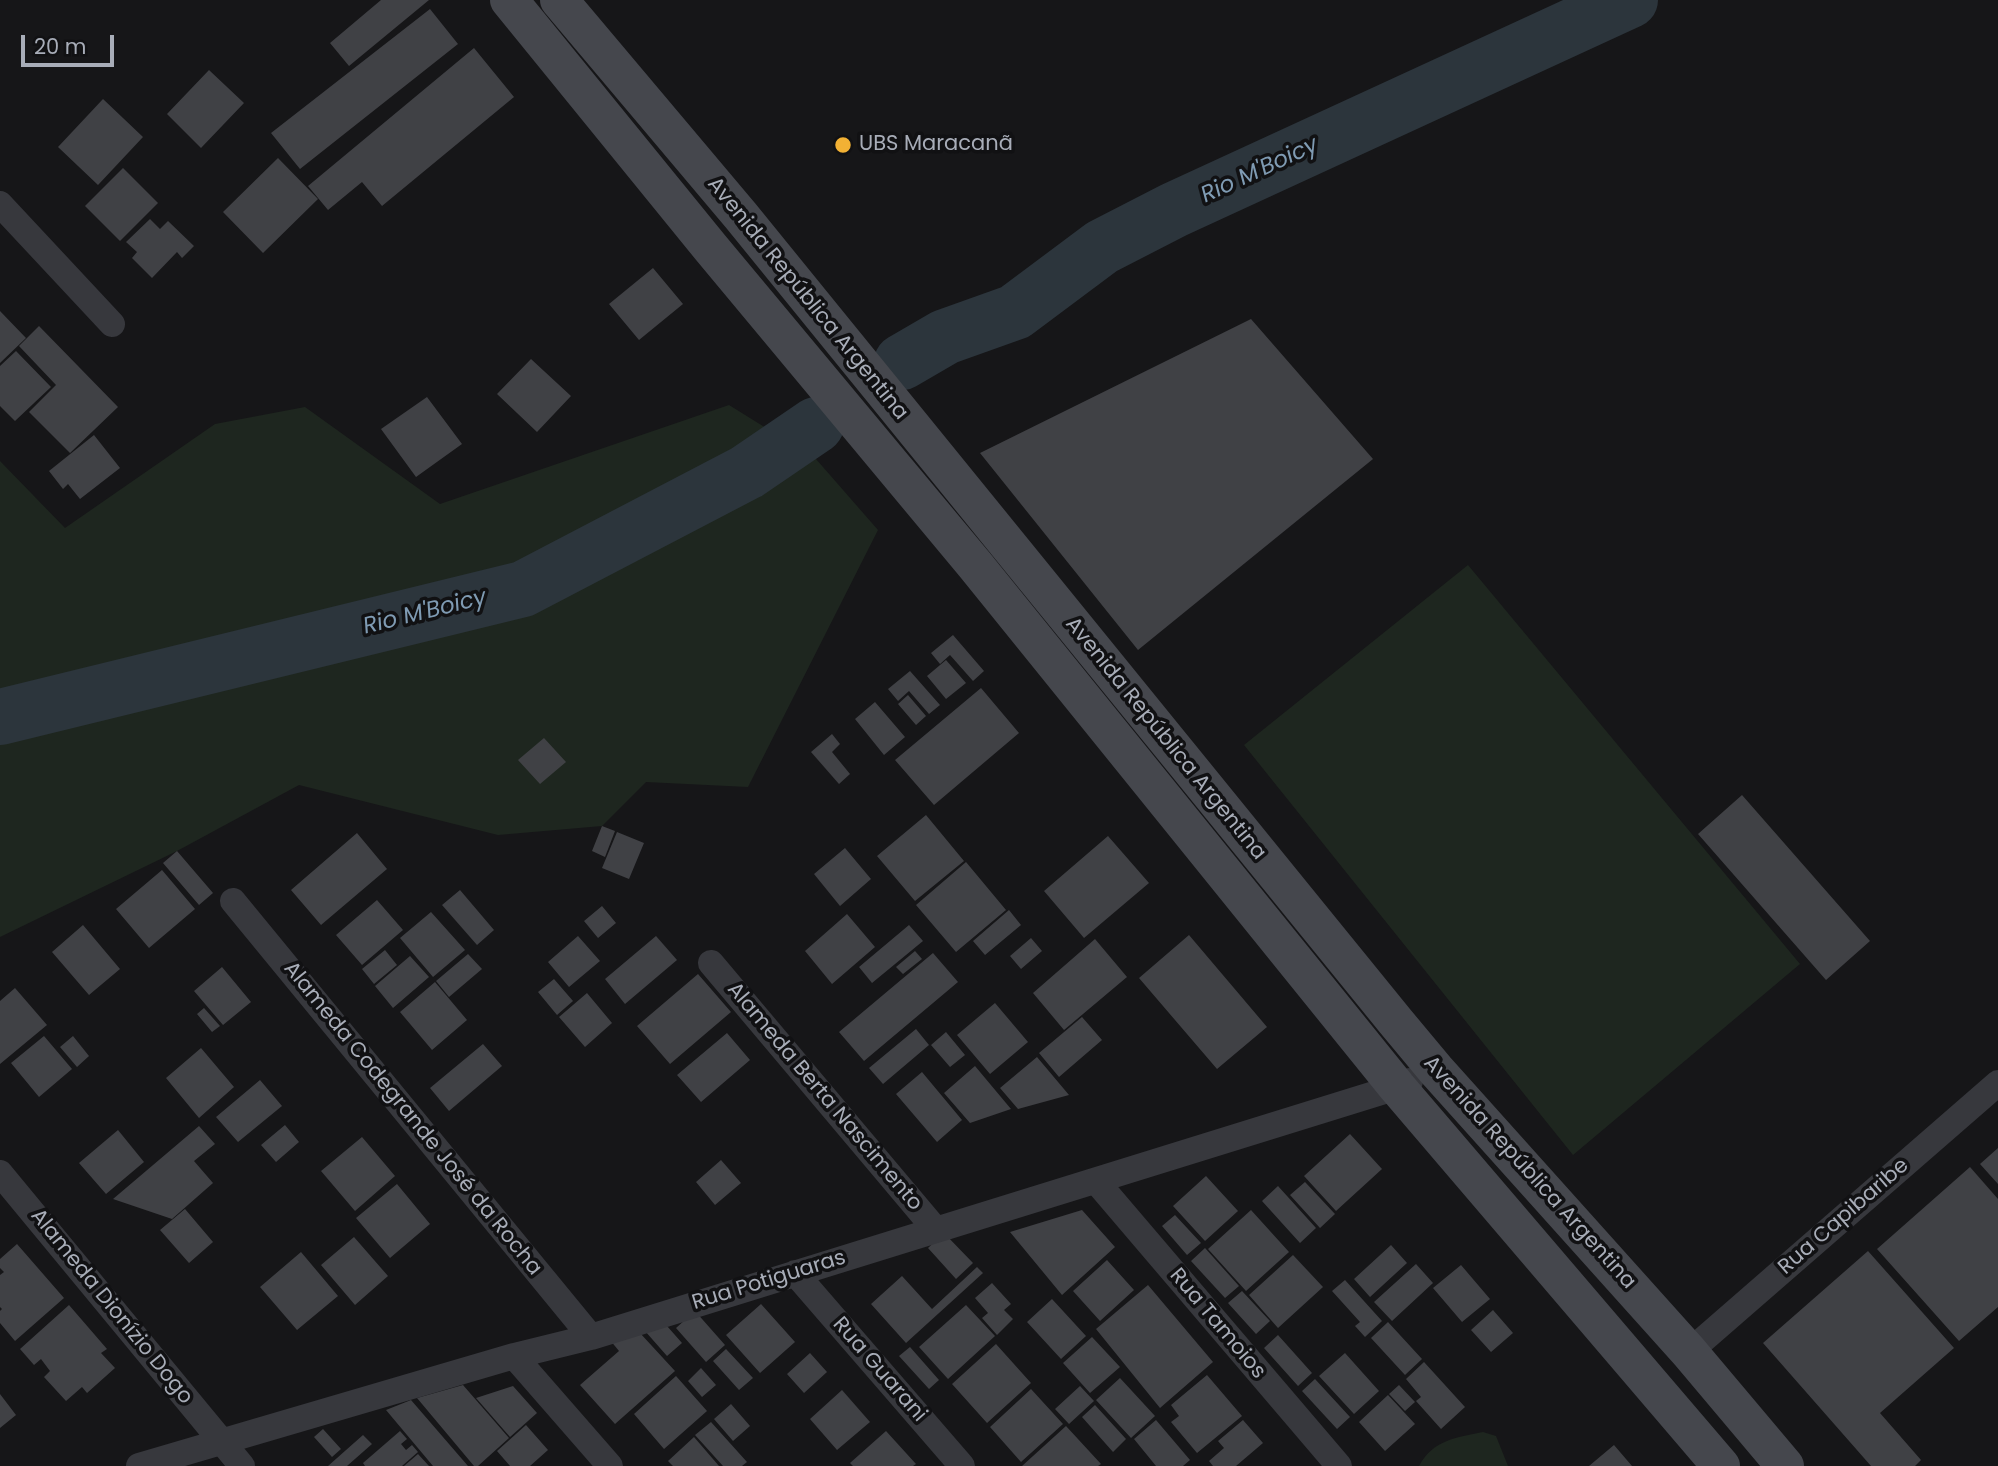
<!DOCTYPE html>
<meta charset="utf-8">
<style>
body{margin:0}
#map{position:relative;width:1998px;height:1466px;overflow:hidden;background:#161618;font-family:Poppins,sans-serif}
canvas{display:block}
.scale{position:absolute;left:21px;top:35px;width:93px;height:32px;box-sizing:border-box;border:4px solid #a8adb8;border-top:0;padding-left:9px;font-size:21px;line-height:24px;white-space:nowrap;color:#a8adb8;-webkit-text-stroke:5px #111113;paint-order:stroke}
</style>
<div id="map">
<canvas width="1998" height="1466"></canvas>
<div class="scale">20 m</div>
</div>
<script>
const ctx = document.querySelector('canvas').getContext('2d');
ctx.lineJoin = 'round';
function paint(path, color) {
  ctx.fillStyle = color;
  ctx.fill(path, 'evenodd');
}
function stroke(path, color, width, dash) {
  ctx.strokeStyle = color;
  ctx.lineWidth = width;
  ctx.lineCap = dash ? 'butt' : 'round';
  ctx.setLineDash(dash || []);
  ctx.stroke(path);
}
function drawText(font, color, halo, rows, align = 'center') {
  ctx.font = font + ' Poppins,sans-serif';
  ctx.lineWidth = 7;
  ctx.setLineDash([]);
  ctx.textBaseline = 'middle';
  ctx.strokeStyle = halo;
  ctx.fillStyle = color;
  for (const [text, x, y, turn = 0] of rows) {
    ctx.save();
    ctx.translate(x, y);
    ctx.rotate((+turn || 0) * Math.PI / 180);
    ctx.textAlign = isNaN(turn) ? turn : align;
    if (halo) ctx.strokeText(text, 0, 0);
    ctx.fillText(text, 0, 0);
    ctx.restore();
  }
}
paint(new Path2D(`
 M729,405L816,459L878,530L748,787L646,782L602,826L498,835L299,785L177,851L0,937V461L65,528L215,424L305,407L440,504Z
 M1468,565L1800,964L1573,1155L1244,745Z
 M1483,1432L1496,1436L1508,1466H1419C1434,1439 1456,1438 1483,1432Z`), '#1e261f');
stroke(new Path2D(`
 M902,362L945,337L1015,312L1102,247L1174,210L1630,0
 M0,717L523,589L747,472L816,425`), '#2c353c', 56);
paint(new Path2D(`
 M381,0H429L349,66L330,43Z
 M430,9L458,44L300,169L271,133Z
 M474,48L514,97L382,206L362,182L328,210L308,186Z
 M209,70L244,103L201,148L167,114Z
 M103,99L143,137L98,185L58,147Z
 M278,158L318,199L263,253L223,212Z
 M123,168L158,203L120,241L85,206Z
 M150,219L160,229L168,221L194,246L182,258L177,252L152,278L132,258L137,252L126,242Z
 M653,268L683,304L639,340L609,304Z
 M0,311L26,338L0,363Z
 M1251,319L1373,459L1138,650L980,453Z
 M39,326L118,407L70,453L29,412L56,385L19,346Z
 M16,351L51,387L15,421L0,406V366Z
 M531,359L571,396L537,432L497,394Z
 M427,397L462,444L416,477L381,429Z
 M94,435L120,468L80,499L68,484L63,489L49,471Z
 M953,635L984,671L973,681L950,655L940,664L931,653Z
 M946,660L966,683L946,699L927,676Z
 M910,671L940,705L929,714L909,691L898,701L888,689Z
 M981,688L1019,733L934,805L895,760Z
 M908,695L926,716L916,725L898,704Z
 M875,702L905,737L884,755L855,719Z
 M832,734L840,744L832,752L850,774L839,784L811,752Z
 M544,738L566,762L540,784L518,760Z
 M1742,795L1870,941L1826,980L1698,834Z
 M926,815L964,861L915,901L877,856Z
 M602,826L615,831L605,857L592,851Z
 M617,832L644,843L629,879L602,868Z
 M357,833L387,869L321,925L291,890Z
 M1108,836L1149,883L1084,938L1044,891Z
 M845,848L871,879L840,906L814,874Z
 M177,851L213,893L199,905L163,863Z
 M966,862L1006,910L956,952L916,905Z
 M162,870L195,909L149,948L116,909Z
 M460,890L494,930L477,945L442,905Z
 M377,900L403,930L362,965L336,935Z
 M602,906L616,923L598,938L584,921Z
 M1009,910L1021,925L985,955L973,941Z
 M431,912L465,950L433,977L400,938Z
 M847,914L875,947L832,984L805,951Z
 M83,925L120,969L89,995L52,952Z
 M909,925L923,941L872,983L859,967Z
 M1189,935L1267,1027L1217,1069L1139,978Z
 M578,936L600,961L569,987L548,962Z
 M656,936L677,960L625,1004L605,979Z
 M1031,938L1042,951L1021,969L1010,956Z
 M1095,939L1127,977L1064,1030L1033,993Z
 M385,950L397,965L374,984L362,969Z
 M915,951L922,959L903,974L896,967Z
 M933,953L958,982L864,1061L839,1032Z
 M468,954L482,969L449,997L436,981Z
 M410,956L429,977L393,1008L375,986Z
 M222,967L251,1002L223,1025L194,991Z
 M698,974L731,1012L670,1064L637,1026Z
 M554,979L573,1001L557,1015L538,992Z
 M435,982L467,1020L432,1050L400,1012Z
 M15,988L47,1025L0,1064V1001Z
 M587,993L612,1023L585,1047L559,1017Z
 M995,1003L1028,1042L990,1074L957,1035Z
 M204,1008L220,1026L212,1032L197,1014Z
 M1082,1017L1102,1040L1059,1077L1039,1053Z
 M916,1029L929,1045L883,1084L869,1068Z
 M946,1032L965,1055L950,1067L931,1045Z
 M727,1033L750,1060L701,1102L677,1075Z
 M44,1036L72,1069L39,1097L11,1063Z
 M73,1036L89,1056L77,1067L60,1047Z
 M483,1044L502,1066L449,1111L430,1088Z
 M201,1048L234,1087L199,1118L166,1078Z
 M1037,1057L1069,1095L1018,1109L1000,1088Z
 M975,1066L1011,1109L970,1123L944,1093Z
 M922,1072L962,1120L937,1142L896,1094Z
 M260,1080L282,1106L238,1142L216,1117Z
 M285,1125L299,1142L276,1162L261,1145Z
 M199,1126L215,1144L194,1161L213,1183L172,1219L113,1199Z
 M118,1130L144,1162L106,1194L79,1163Z
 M1350,1134L1382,1169L1336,1211L1304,1176Z
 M362,1137L395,1176L355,1211L321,1171Z
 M1998,1148V1184L1980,1164Z
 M721,1160L741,1183L715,1205L696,1182Z
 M1970,1167L1998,1199V1307L1959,1341L1877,1249Z
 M1206,1176L1238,1211L1205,1241L1173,1206Z
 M1305,1182L1335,1214L1320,1228L1290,1195Z
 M397,1184L430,1224L390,1258L356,1218Z
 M1278,1186L1316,1228L1300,1243L1262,1201Z
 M185,1209L213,1242L189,1263L160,1230Z
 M1082,1210L1115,1247L1062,1295L1010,1232Z
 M1251,1210L1289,1252L1246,1291L1208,1249Z
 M1175,1215L1201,1243L1187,1255L1162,1226Z
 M944,1233L973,1263L956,1279L928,1248Z
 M354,1237L388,1276L355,1305L321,1265Z
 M17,1244L64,1298L15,1341L0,1323V1311L2,1309L0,1307V1275L4,1272L0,1268V1259Z
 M1391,1245L1407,1263L1370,1297L1354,1279Z
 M1205,1248L1239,1286L1225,1298L1191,1261Z
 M1868,1251L1954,1348L1880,1413L1921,1460L1915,1466H1871L1763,1343Z
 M301,1252L338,1296L297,1330L260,1287Z
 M1293,1255L1323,1287L1278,1328L1249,1295Z
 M1107,1260L1134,1290L1100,1321L1073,1291Z
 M1416,1264L1433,1283L1392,1321L1374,1302Z
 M1461,1265L1490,1299L1462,1322L1433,1288Z
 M977,1267L983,1273L906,1343L871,1304L902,1276L932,1309Z
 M1345,1280L1382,1321L1365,1337L1355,1326L1360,1322L1332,1291Z
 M992,1283L1011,1304L1004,1310L1013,1319L997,1335L982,1318L988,1313L975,1298Z
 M1148,1285L1213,1362L1160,1408L1096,1329Z
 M1242,1291L1270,1321L1256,1334L1228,1303Z
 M1052,1299L1086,1336L1061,1359L1027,1322Z
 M761,1304L795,1342L760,1373L726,1335Z
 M69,1305L107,1349L101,1353L115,1368L87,1393L82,1387L66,1401L44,1377L50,1371L41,1359L34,1365L20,1349Z
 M966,1305L995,1336L948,1379L919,1347Z
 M1493,1310L1513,1333L1491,1352L1471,1330Z
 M695,1311L725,1345L706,1362L676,1328Z
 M1388,1322L1422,1359L1405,1375L1371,1338Z
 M667,1326L682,1343L667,1356L645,1331Z
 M640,1333L675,1371L615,1424L580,1385L619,1351L610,1340Z
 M1278,1335L1312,1373L1298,1386L1264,1348Z
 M1092,1337L1120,1367L1090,1393L1063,1363Z
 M996,1344L1031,1383L987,1423L952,1384Z
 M910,1347L939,1380L929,1389L899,1356Z
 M726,1349L753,1378L739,1390L713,1361Z
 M810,1353L827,1372L804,1393L787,1374Z
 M1345,1353L1379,1391L1354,1414L1319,1376Z
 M1424,1362L1465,1407L1441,1429L1416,1401L1421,1397L1406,1379Z
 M701,1368L716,1385L702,1397L688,1381Z
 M1207,1375L1242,1416L1197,1453L1171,1422L1179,1416L1171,1405Z
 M676,1376L707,1411L664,1449L634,1414Z
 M1120,1378L1155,1416L1131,1438L1096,1400Z
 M1315,1379L1350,1417L1337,1429L1302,1391Z
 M463,1385L509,1438L478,1466H474L417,1398Z
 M1399,1385L1415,1402L1405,1411L1389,1394Z
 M513,1386L537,1413L510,1437L476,1398Z
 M1080,1386L1094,1401L1069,1424L1055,1409Z
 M1031,1389L1063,1424L1021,1462L990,1427Z
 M842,1390L870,1422L837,1450L810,1419Z
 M0,1394L16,1415L0,1428Z
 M1388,1395L1415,1424L1385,1451L1359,1422Z
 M411,1400L468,1466H433L386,1410Z
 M731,1404L750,1426L733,1441L714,1419Z
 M1095,1405L1126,1439L1113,1452L1082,1417Z
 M1156,1420L1190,1460L1183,1466H1156L1134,1439Z
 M1243,1420L1263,1443L1236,1466H1213L1209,1461L1224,1448L1218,1441Z
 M711,1422L747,1462L742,1466H723L695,1435Z
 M526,1425L548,1450L530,1466H510L497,1451Z
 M1066,1426L1101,1464L1098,1466H1022Z
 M323,1429L341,1449L332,1457L314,1437Z
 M400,1431L407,1439L401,1444L406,1450L412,1445L418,1452L402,1466H365L363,1463Z
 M886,1431L916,1464L913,1466H853L850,1463Z
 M363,1435L372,1444L347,1466H328Z
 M694,1437L719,1466H673L668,1461Z
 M1614,1445L1632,1466H1589Z
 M418,1454L429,1466H404Z`), '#404145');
stroke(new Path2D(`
 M0,204L112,324
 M233,901L591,1337
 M711,963L936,1230
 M0,1173L242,1466
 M1096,1181L1339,1466
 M795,1273L962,1466
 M1689,1352L1998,1083
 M514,1356L610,1466
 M139,1466L514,1356L591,1337L1397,1087L1410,1081`), '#37383d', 26);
stroke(new Path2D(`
 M509,0L710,247L975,565L1397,1087L1721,1466
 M559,0L741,216L1396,1022L1436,1070L1689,1352L1785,1466`), '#45474d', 38);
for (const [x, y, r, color] of [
 [843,145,9,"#f2b134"]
]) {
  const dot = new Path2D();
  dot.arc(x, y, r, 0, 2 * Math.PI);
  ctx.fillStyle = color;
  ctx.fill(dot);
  stroke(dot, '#111113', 2.5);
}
drawText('21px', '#a8adb8', '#111113', [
 ["UBS Maracanã",859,145]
], 'left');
drawText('21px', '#a8adb8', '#111113', [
 ["Avenida República Argentina",807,299,51],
 ["Avenida República Argentina",1165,739,51],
 ["Alameda Berta Nascimento",824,1097,50],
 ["Alameda Codegrande José da Rocha",412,1119,51],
 ["Avenida República Argentina",1529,1173,48],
 ["Rua Capibaribe",1844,1217,-41],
 ["Rua Potiguaras",769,1281,-17],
 ["Alameda Dionízio Dogo",111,1307,51],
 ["Rua Tamoios",1217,1324,50],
 ["Rua Guarani",879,1370,49]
]);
drawText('italic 23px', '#7f9bb3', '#111113', [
 ["Rio M'Boicy",1260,171,-25],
 ["Rio M'Boicy",425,613,-14]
]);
</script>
